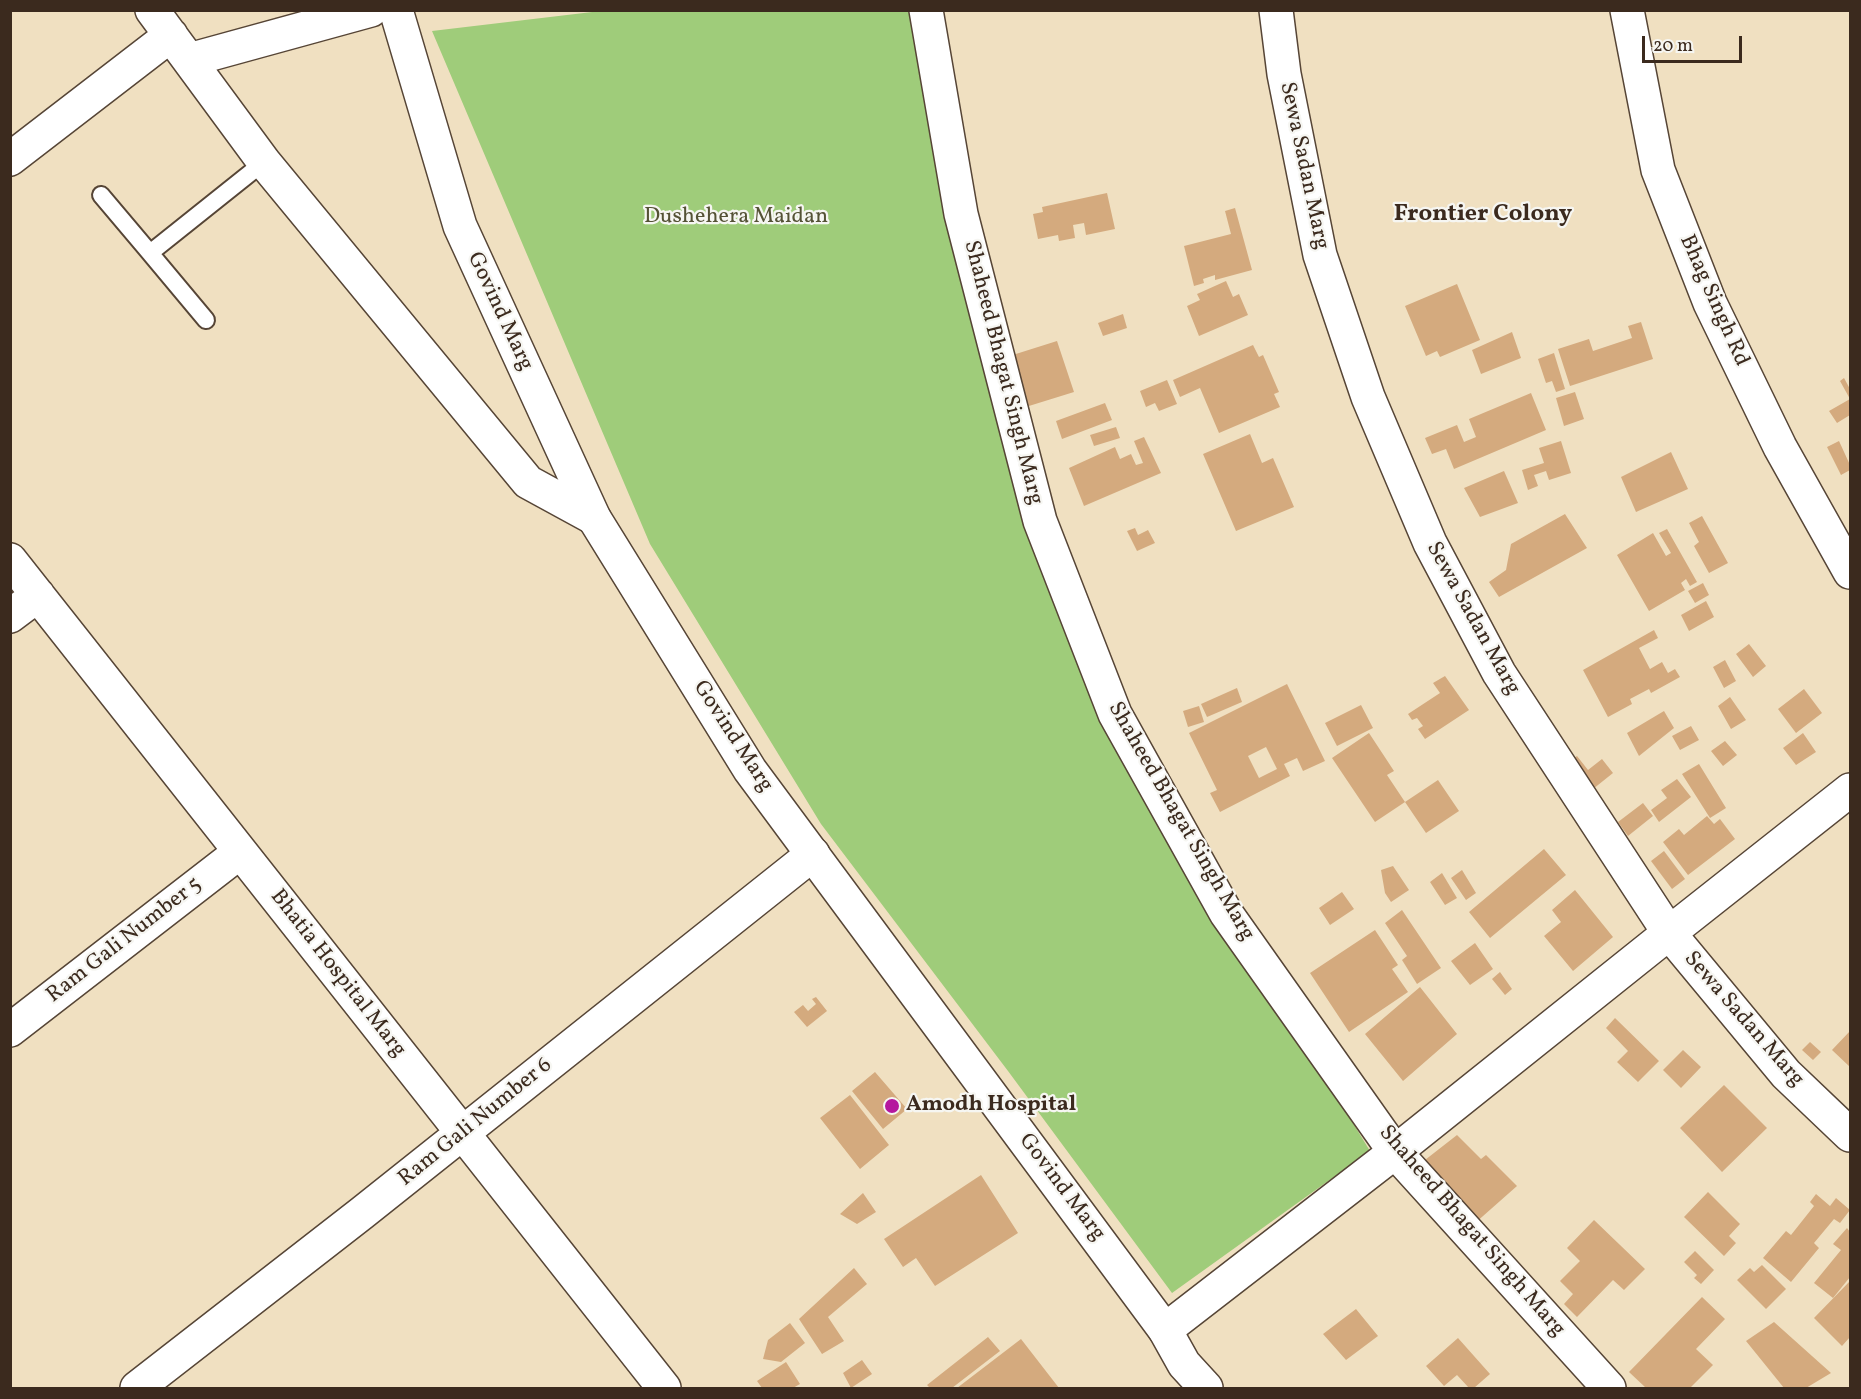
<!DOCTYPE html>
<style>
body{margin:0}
#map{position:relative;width:1861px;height:1399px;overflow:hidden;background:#f0e0c1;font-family:Vollkorn,serif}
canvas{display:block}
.frame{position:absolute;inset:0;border:12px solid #3b2a1e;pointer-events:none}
.scale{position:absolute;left:1642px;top:36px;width:100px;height:27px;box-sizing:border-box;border:3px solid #3b2a1e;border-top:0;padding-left:8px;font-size:18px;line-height:21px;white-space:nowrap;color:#3b2a1e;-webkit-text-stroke:4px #f6f6f2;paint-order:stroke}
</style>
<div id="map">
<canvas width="1861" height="1399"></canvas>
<div class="frame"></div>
<div class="scale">20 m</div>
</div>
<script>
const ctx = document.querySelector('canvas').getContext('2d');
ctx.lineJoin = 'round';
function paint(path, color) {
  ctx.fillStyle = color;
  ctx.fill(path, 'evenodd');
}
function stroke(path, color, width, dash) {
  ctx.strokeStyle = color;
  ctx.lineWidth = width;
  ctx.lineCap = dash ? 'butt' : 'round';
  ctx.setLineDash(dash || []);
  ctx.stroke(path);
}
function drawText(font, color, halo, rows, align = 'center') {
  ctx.font = font + ' Vollkorn,serif';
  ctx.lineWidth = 4.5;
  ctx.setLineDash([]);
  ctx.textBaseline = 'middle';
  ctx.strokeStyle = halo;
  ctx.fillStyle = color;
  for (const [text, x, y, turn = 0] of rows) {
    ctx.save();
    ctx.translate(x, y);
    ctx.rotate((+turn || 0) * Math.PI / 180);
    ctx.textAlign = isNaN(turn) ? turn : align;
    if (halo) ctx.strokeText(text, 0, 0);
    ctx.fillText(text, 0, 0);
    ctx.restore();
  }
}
paint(new Path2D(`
 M609,10L923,11L944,217L1030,537L1259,969L1370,1151L1172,1293L1008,1071L821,824L650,544L432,31Z`), '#9fcc7a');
paint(new Path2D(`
 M1107,193L1115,229L1086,235L1084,223L1073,225L1075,238L1059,241L1058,235L1038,239L1033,214L1043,212L1042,207Z
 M1235,208L1252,270L1215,280V275L1203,279L1204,283L1194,286L1184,246L1231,234L1225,211Z
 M1226,281L1233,297L1239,294L1248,315L1199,336L1187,306L1200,300L1197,294Z
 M1457,284L1480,340L1440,357L1437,351L1426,356L1405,306Z
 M1123,314L1127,328L1103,336L1098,323Z
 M1641,322L1653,359L1570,386L1558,349L1589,339L1593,351L1632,338L1628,326Z
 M1512,332L1521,358L1481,374L1472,350Z
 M1057,341L1074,392L1016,410L1000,359Z
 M1253,345L1259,357L1263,355L1279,392L1274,394L1280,407L1219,433L1200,388L1180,397L1173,380Z
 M1554,353L1565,389L1556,392L1552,381L1546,383L1538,359Z
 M1844,378L1850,389V415L1837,423L1829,411L1850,399L1840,381Z
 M1167,380L1177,404L1159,411L1155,403L1146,407L1140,391Z
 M1575,392L1584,419L1564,426L1556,398Z
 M1531,393L1546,430L1454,469L1446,449L1432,454L1425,438L1457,425L1464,442L1476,437L1469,419Z
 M1105,403L1112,420L1062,439L1056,421Z
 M1116,427L1120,438L1094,446L1090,435Z
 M1250,434L1262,463L1273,458L1294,507L1236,531L1203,454Z
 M1144,437L1161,473L1084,506L1069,468L1115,447L1120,459L1131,454L1136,465L1143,463L1134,441Z
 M1561,441L1571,473L1549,480L1546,471L1534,475L1538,486L1528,490L1522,470L1544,463L1539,448Z
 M1839,441L1850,465V470L1841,475L1827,447Z
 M1671,452L1688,489L1636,512L1621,477Z
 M1504,471L1518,503L1480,517L1464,488Z
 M1565,514L1587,548L1499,597L1489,582L1506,570L1511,544Z
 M1702,516L1728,563L1709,573L1694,546L1699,542L1689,523Z
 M1135,528L1138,535L1148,530L1155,543L1137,551L1127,531Z
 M1667,529L1697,582L1690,586L1686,579L1681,583L1685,590L1649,611L1617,555L1653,533L1666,556L1671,553L1659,533Z
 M1703,583L1709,595L1695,603L1688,591Z
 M1706,601L1714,617L1689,631L1681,615Z
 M1654,630L1658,638L1639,648L1650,669L1662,662L1668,673L1675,669L1680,677L1651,693L1649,689L1630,699L1632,704L1608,717L1583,670Z
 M1749,644L1766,666L1753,677L1736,654Z
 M1725,660L1736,681L1724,688L1713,667Z
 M1445,676L1469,710L1425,739L1418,729L1423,726L1417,718L1412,720L1408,714L1440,693L1433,683Z
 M1287,684L1325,761L1303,771L1297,758L1284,764L1290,776L1220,812L1210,793L1217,790L1189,733ZM1266,747L1277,769L1259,778L1248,756Z
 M1237,688L1242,702L1207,717L1201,704Z
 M1804,689L1822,713L1796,733L1778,709Z
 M1730,697L1746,720L1731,729L1718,706Z
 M1361,705L1373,728L1337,746L1325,723Z
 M1199,706L1204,722L1188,727L1183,711Z
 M1664,711L1674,728L1639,756L1627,733Z
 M1691,726L1699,740L1680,750L1672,736Z
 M1369,733L1394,771L1387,775L1405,802L1375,822L1332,758Z
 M1803,733L1816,752L1796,765L1783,748Z
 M1725,741L1737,755L1723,766L1711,751Z
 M1577,756L1588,770L1602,759L1613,773L1593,789L1571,760Z
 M1699,764L1726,808L1710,818L1682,774Z
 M1677,779L1691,797L1659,822L1651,810L1667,798L1661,790Z
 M1438,780L1459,811L1426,833L1405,802Z
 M1643,803L1653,816L1628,836L1618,822Z
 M1707,816L1714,824L1720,819L1735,839L1688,875L1663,842L1679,829L1684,835Z
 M1544,849L1566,875L1490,938L1469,912Z
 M1664,851L1685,879L1672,889L1651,861Z
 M1393,866L1409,890L1391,902L1385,893L1381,870Z
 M1462,870L1476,893L1466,900L1451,878Z
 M1442,873L1457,898L1445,905L1430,882Z
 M1575,890L1613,937L1573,971L1544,936L1561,922L1552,910Z
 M1342,892L1354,909L1330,925L1319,908Z
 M1402,910L1441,968L1417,984L1402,960L1407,956L1385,923Z
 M1375,930L1398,965L1392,969L1408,992L1349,1032L1310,973Z
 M1475,943L1493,969L1470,985L1451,961Z
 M1500,972L1512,989L1505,995L1492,979Z
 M1420,987L1457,1034L1403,1081L1365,1034Z
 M816,997L827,1011L807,1027L794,1012L803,1005L808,1011L816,1004L812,999Z
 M1615,1018L1659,1061L1638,1082L1617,1062L1628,1051L1606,1028Z
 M1850,1031V1067L1832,1050Z
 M1810,1042L1821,1052L1813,1060L1802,1050Z
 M1683,1050L1701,1067L1681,1088L1663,1070Z
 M875,1072L907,1109L883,1129L852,1091Z
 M1724,1085L1767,1128L1722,1172L1680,1128Z
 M850,1095L889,1145L860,1169L820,1118Z
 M1457,1135L1481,1159L1486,1155L1517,1186L1474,1224L1425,1160Z
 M981,1175L1018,1233L935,1286L916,1258L903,1267L884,1239Z
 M1708,1192L1740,1224L1729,1236L1736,1243L1724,1256L1684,1217Z
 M863,1193L876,1212L857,1224L840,1214Z
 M1816,1194L1830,1206L1836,1198L1850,1210L1840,1223L1834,1219L1814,1243L1819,1248L1791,1282L1763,1258L1786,1231L1791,1235L1814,1206L1810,1202Z
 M1594,1220L1645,1269L1624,1290L1613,1280L1577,1317L1564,1304L1573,1294L1560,1281L1580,1261L1567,1248Z
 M1847,1228L1850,1232V1277L1833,1298L1814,1283L1841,1250L1833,1244Z
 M1695,1251L1714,1270L1701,1284L1694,1278L1697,1275L1684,1262Z
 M1762,1265L1786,1289L1766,1309L1737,1280L1750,1268L1754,1272Z
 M854,1268L867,1284L828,1317L844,1341L822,1354L799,1319Z
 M1850,1281V1337L1842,1346L1814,1318Z
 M1702,1297L1725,1319L1696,1349L1713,1365L1690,1388H1646L1629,1372Z
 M1356,1309L1378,1336L1346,1360L1323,1334Z
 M1774,1322L1831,1373L1806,1388H1784L1746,1341Z
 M790,1323L805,1343L781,1362L763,1359L768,1340Z
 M988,1337L1000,1351L952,1388H930L927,1385Z
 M1458,1338L1490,1374L1474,1388H1469L1457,1375L1444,1386L1426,1366Z
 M1021,1339L1059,1388H957Z
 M862,1360L872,1374L851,1388L843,1373Z
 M786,1362L800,1384L793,1388H762L757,1381Z`), '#d4aa7e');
const service = new Path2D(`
 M101,195L150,253
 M206,320L150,253L264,162`);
const minor = new Path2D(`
 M152,10L264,162L528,482L594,518
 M926,10L961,214L1040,521L1115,714L1226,913L1395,1152L1609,1388
 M1276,10L1284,74L1320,255L1368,397L1430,543L1499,673L1669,933L1786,1074L1850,1135
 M1627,10L1658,170L1710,303L1780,447L1850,572
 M189,60L371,10
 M10,159L171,35
 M10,560L664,1388
 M10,616L38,595
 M10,1030L240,852
 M1165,1330L1395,1152L1669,933L1850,790
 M137,1388L362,1213L813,854`);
const tertiary = new Path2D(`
 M396,10L460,226L594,518L750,770L1165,1330L1184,1364L1206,1388`);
stroke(service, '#564536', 20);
stroke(minor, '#564536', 36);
stroke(tertiary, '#564536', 36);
stroke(service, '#fff', 16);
stroke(minor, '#fff', 33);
stroke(tertiary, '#fff', 33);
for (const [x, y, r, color] of [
 [892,1106,8,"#b5179e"]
]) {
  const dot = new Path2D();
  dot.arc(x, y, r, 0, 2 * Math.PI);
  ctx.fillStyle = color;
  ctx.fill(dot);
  stroke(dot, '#f6f6f2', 2);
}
drawText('22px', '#3b2a1e', '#f6f6f2', [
 ["Sewa Sadan Marg",1303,166,78],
 ["Bhag Singh Rd",1713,301,66],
 ["Govind Marg",499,312,65],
 ["Shaheed Bhagat Singh Marg",1002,373,76],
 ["Sewa Sadan Marg",1472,619,61],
 ["Govind Marg",732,737,57],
 ["Shaheed Bhagat Singh Marg",1180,822,60],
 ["Ram Gali Number 5",125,941,-38],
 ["Bhatia Hospital Marg",337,974,52],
 ["Sewa Sadan Marg",1743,1020,49],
 ["Ram Gali Number 6",476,1123,-39],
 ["Govind Marg",1061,1188,53],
 ["Shaheed Bhagat Singh Marg",1471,1232,49]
]);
drawText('22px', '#545235', '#f6f6f2', [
 ["Dushehera Maidan",736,218]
]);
drawText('bold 22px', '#3b2a1e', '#f6f6f2', [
 ["Amodh Hospital",906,1106]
], 'left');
drawText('bold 24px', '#3b2a1e', '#f6f6f2', [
 ["Frontier Colony",1483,216]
]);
</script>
